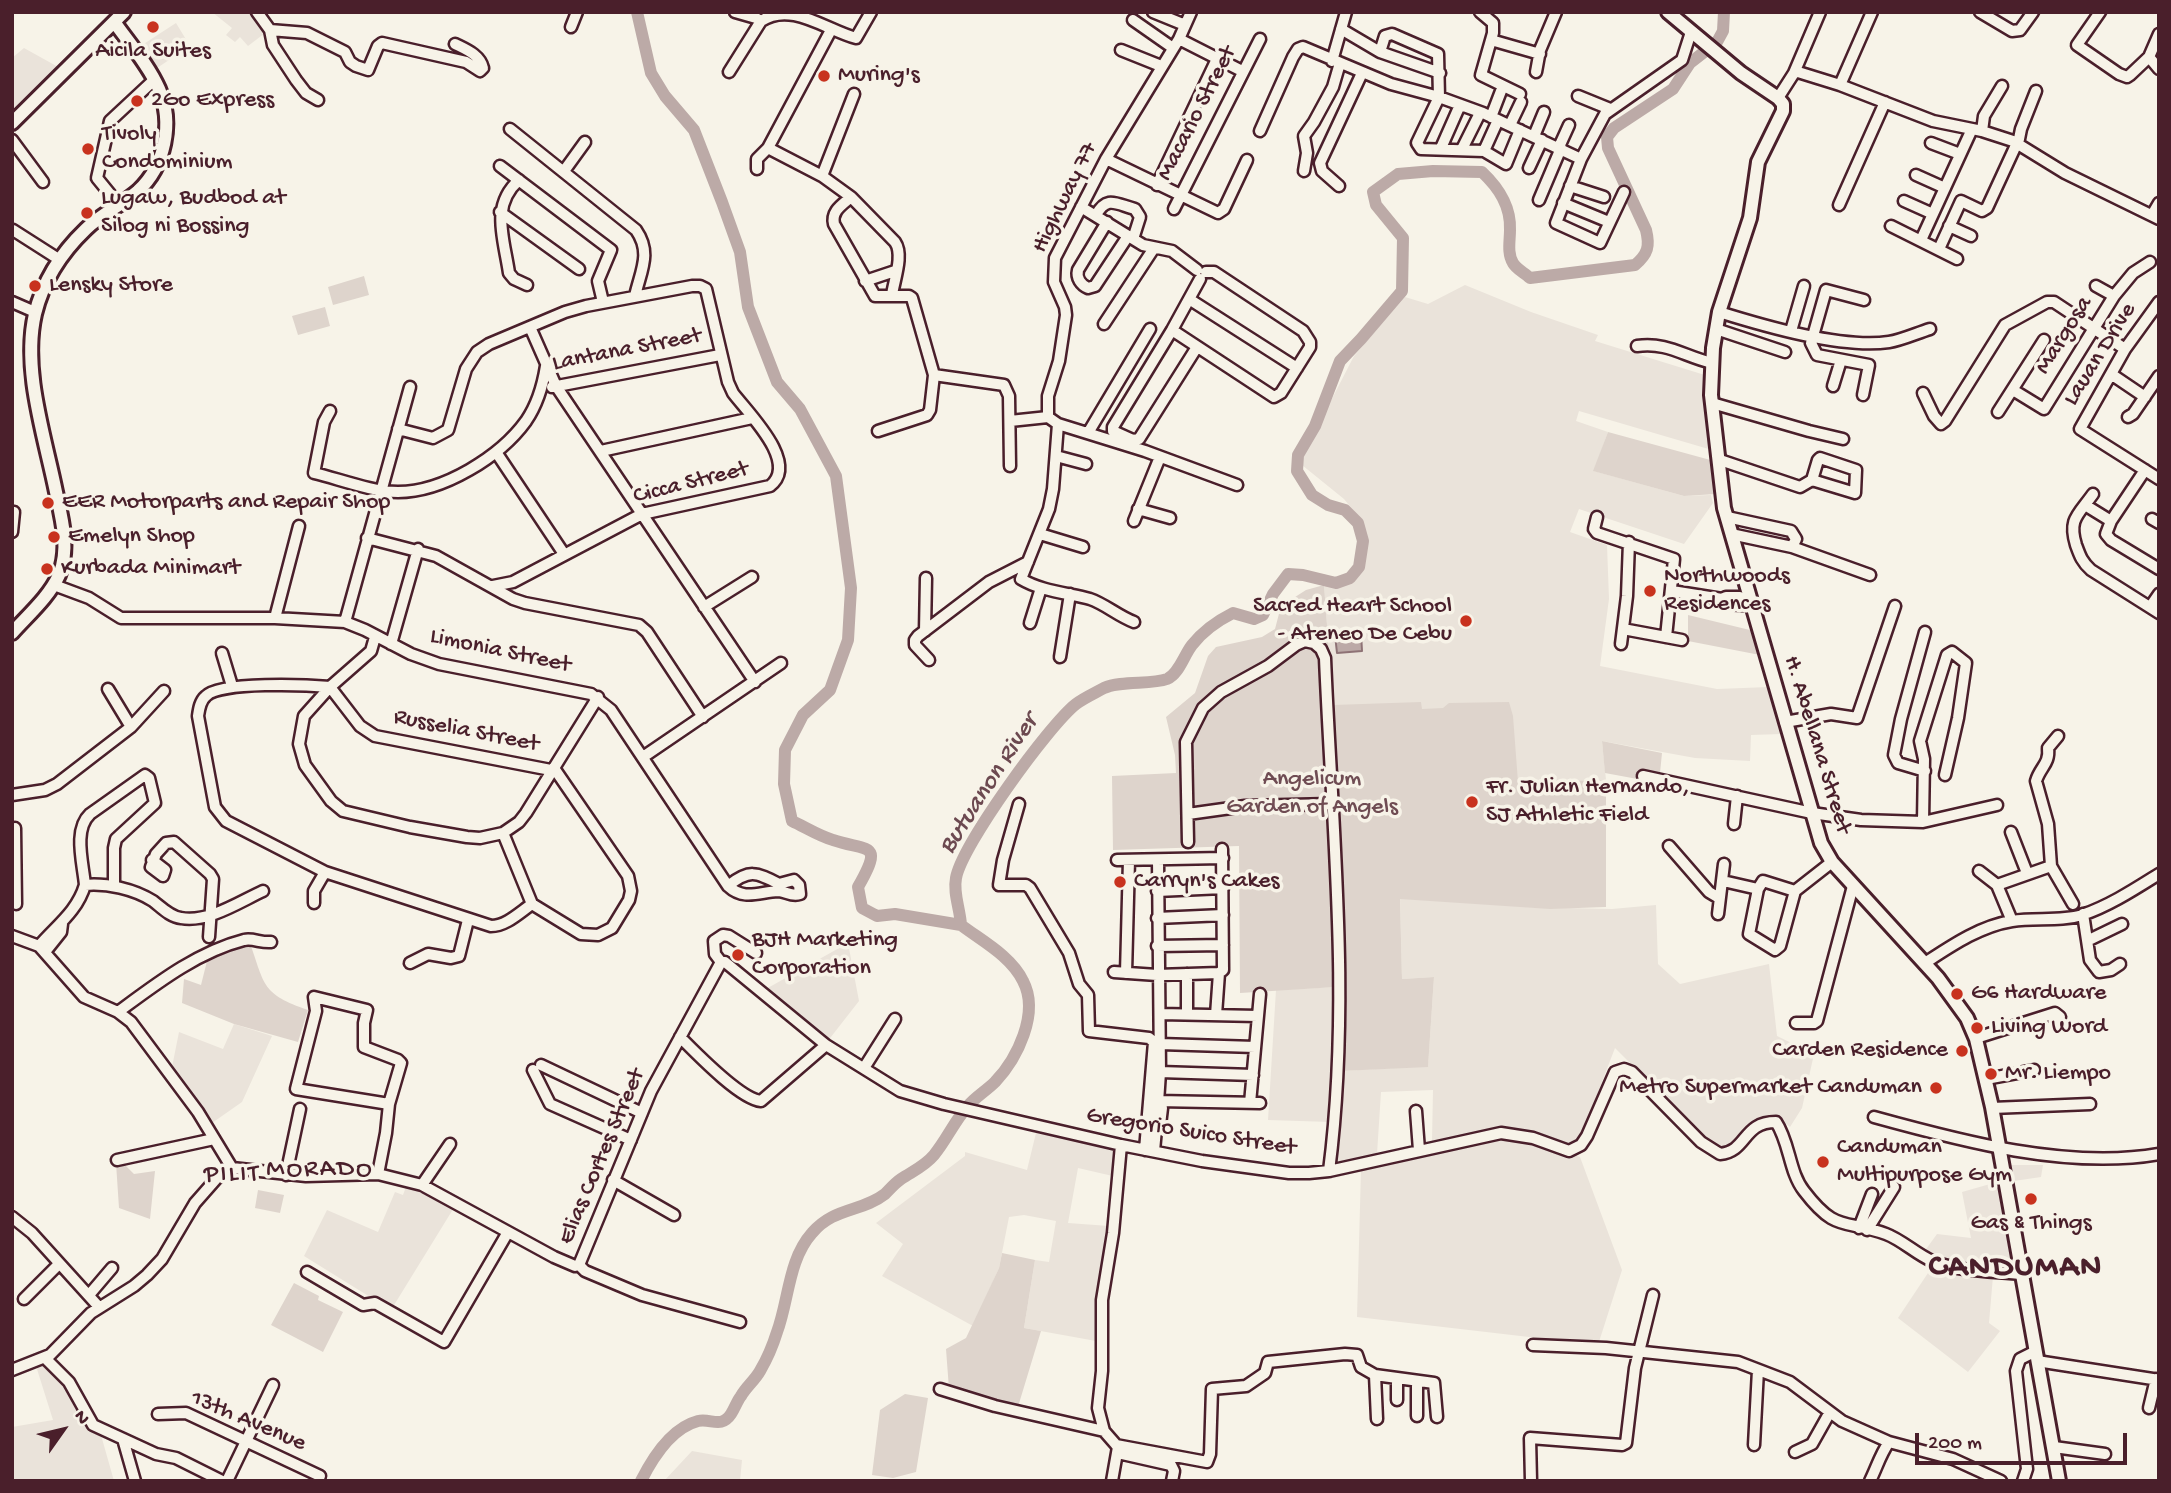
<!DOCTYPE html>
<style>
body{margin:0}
#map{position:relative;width:2171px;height:1493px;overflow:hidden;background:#f7f3e8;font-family:"Gochi Hand",sans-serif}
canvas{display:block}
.frame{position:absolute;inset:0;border:14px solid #4a1f2b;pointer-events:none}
.north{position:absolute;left:28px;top:1395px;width:70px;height:70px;-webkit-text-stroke:5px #f7f3e8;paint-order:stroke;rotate:56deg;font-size:19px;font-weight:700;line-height:28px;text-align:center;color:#4a1f2b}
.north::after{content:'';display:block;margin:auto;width:24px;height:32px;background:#4a1f2b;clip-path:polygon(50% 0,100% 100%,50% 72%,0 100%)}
.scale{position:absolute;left:1915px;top:1433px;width:212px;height:32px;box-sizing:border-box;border:4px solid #4a1f2b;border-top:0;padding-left:9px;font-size:21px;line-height:24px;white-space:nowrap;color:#4a1f2b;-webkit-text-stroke:5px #f7f3e8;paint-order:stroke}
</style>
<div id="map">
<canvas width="2171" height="1493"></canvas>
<div class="frame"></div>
<div class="north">N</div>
<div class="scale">200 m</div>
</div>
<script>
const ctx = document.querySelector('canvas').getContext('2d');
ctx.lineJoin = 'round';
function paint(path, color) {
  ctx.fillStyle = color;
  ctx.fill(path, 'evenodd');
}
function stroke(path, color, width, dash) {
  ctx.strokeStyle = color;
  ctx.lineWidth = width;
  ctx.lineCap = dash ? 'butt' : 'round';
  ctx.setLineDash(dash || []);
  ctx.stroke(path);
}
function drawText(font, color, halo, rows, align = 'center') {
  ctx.font = font + ' "Gochi Hand",sans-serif';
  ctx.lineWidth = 7;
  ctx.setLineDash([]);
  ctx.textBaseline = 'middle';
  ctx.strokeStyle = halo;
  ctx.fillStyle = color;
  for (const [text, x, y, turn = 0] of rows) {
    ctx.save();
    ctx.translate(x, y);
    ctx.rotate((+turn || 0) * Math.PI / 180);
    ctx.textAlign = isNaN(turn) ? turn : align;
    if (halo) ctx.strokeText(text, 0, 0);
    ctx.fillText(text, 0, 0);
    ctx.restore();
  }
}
paint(new Path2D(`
 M212,12H256L269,30L248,46L240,37L235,42L226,35L232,28Z
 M176,23L190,46L154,70L139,47Z
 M24,48L60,68L12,115V58Z
 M1465,285L1531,312L1598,335L1595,341L1708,376L1712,450L1579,411L1576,421L1608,432L1594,471L1684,496L1711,495L1713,503L1684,544L1579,509L1570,532L1607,545L1609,599L1600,666L1717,689L1769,687L1781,734L1751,735L1750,761L1695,758L1602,741L1606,780L1518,782L1525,907L1612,909L1656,905L1658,964L1680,984L1769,964L1777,1036L1814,1054L1802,1108L1790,1127L1778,1117L1763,1116L1750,1123L1733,1143L1727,1148H1719L1696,1129L1615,1048L1583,1131L1578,1142L1571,1146L1539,1135L1500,1127L1432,1141L1433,1090L1381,1092L1377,1154L1333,1167L1341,1071L1428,1066L1434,977L1402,979L1400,898L1333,705L1324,585L1353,583L1360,571L1364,534L1363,522L1344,499L1302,465L1304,453L1354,356L1405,297L1428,304Z
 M848,943L859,1001L827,1042L766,989Z
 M1337,987L1331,1122L1268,1120L1276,990Z
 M234,1024L272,1036L242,1102L212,1123L172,1067L179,1032L223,1049Z
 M1036,1133L1118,1150L1117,1177L1078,1168L1068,1223L1109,1226L1097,1309L1096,1341L1024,1328L1035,1260L1049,1262L1056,1221L1024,1215L1009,1217L999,1268L973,1326L882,1276L903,1244L876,1223L965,1156V1152L1027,1170Z
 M1501,1136L1525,1139L1580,1157L1622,1270L1598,1345L1357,1317L1361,1170L1481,1144L1482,1141Z
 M2011,1165H2043L2041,1177L2014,1181Z
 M1997,1182L2012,1269L1961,1264L1933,1257L1924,1252L1937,1234L1971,1238L1962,1192Z
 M407,1184L455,1206L391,1310L304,1256L327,1210L378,1232L395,1192L403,1195Z
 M1930,1270L1959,1275L1993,1276L1989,1323L2000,1331L1968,1372L1898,1318Z
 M51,1362L78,1384L99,1428L114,1481H12V1427L53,1420L36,1366Z
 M692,1451L742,1460L740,1481H664Z`), '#eae3da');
paint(new Path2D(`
 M364,276L369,295L333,305L328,287Z
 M325,307L330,326L298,335L292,316Z
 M1608,432L1714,461L1716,494L1684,496L1593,471Z
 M1324,585L1333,705L1421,702L1422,709L1443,708L1449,703L1509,702L1513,716L1518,782L1606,780V907L1550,909L1400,899L1402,979L1434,977L1428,1067L1341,1071L1336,987L1240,993L1239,846L1113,850L1112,776L1176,773L1175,755L1166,717L1195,693L1208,656L1216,647L1262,637L1275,629L1281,606L1306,590Z
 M1688,615L1754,631L1760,655L1688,641Z
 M1602,741L1662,753L1659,783L1605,773Z
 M250,943C265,986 262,994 308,1010L298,1042L234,1024L182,1003L184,979L201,985L208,957Z
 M122,1162L134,1174L155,1171L150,1219L119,1208L116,1163Z
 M258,1190L284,1195L280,1213L255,1208Z
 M1002,1253L1035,1260L1024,1328L1041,1331L1017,1410L949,1389L946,1349L966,1338L999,1268Z
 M294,1283L319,1296L318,1300L343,1312L323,1352L271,1325Z
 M905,1394L928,1398L916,1472L893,1478L872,1475L880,1410Z`), '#ded4cc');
const water = new Path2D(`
 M1361,633L1362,651L1337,653L1335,635Z`);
paint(water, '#bcaaa7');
stroke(water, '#8e7275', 2);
stroke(new Path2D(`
 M637,12L651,73L665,96L694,130L722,202L740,252L748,307L777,382L800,409L836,476L851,588L848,640L830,690L803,715L785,750L784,784L792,821C805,827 819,836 833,840C869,852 884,841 858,887L862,908L877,916L895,914L961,925
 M641,1481C652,1459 671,1428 698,1421C711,1418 721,1429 731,1414C735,1408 737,1401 741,1396C746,1387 755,1380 760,1371C767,1359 773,1345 777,1332C789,1300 788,1260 812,1233C834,1207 862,1212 885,1194C890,1189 895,1183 901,1179C913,1171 925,1166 934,1155C947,1139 954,1122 967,1107C975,1097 986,1091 995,1082C1017,1059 1040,1013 1023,981C1011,956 982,941 961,925C960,909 953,893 956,878C962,845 1049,725 1076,704C1084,698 1095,693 1104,688C1121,680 1151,685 1167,679C1179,674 1184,655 1192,645C1203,631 1217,621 1233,613L1254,619L1263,615L1273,594L1288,574L1303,575L1336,583L1350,578L1359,567L1363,541L1358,523L1345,510L1328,505L1312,495L1297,471L1298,455L1315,426L1340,361L1361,339L1402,291L1403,238L1376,205L1373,192L1398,174L1433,171L1482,172C1499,188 1511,206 1510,230C1510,241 1507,253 1513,263C1516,269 1525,273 1530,278L1635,265C1648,254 1650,246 1646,230L1608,148L1607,137L1614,128L1673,89L1690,63L1717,42L1723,31L1724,12`), '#bcaaa7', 12);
const minor = new Path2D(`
 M257,12L270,30L273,45L296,80L306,93L318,100
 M735,12L756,18L761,21C791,1 826,30 856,38L871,12
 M1153,12L1185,25
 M1480,12L1493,23V33L1481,75L1520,94
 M1980,12L2012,31L2020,30L2033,12
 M2100,12L2077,45L2119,74L2127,77L2130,75L2149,57L2159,34
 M1133,20L1173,48
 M571,27L577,12
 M1341,29L1380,52L1440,73
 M270,30L307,33L345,52L350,62L356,66L368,70L378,46L382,43L466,62L480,71L483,68C480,55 467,50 455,44
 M1179,39L1242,71
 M1491,40L1540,54
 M1121,50L1161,66
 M1380,52L1385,36L1392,34L1438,54L1439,97L1417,143L1421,149L1484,151L1506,164L1520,130
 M2149,57L2159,69
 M1332,61L1346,12
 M729,72L761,21
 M1536,72L1540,50L1556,12
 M1794,73L1798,72L1840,85L1933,121L1982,131L2013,141L2065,173L2159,219
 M1840,85L1872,12
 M1578,96L1610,109
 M1778,98L1794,73L1820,12
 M1491,117L1501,91
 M1510,125L1521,102
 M510,129L636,230C652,253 641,270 635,296
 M1260,131L1293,57L1298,49L1303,47L1391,84L1439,97L1483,113L1581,159
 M1982,131L1984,116L2002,86
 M1534,136L1544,112
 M12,140L43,182
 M1931,143L1960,154
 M2018,144L2021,129L2036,91
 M1559,147L1569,125
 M768,148L822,176L851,197L895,242C904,255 894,280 892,295
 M1441,148L1460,105
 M1462,149L1480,113
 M1484,151L1498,120
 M1106,159L1218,213L1224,209L1247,160
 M500,166L611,250L598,281L603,302
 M1529,168L1542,140
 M757,169V159L768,148L831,30
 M564,171L585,142
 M1304,171L1307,153L1304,136L1314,122L1333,87L1340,63
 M1916,175L1945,188
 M822,176L854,94
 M519,180C490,206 504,238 509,273L514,279L527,285
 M1157,185L1217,59
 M1339,186L1322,171L1320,163L1362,73
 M1570,186L1604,197
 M1624,192L1600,243L1556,223L1581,159L1605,114L1682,60L1691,32
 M851,197C842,205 831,211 834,224L875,296H909L912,298L934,375L930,410L927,415L878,431
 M1539,200L1561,148
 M1904,201L1933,214
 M1563,203L1609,222
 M119,205L97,178L110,121L154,80
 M1839,205L1885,102
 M1081,207L1143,245L1172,251L1197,270
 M1174,209L1260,39
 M500,212L579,269
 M1096,215C1107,195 1116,204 1135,209L1140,217L1133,239
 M2152,215L2159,203
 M1107,222L1078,270C1076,278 1081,285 1088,288L1095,286L1128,236
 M1891,226L1957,259
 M1949,226L1971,236
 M13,230L60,260
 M1921,240L1972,129
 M1939,249L1961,201L1982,211L1987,208L2017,143
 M865,281L895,271
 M2096,286L2114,296
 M1189,299L1297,368
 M12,302L35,312
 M2159,302L2125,349L2080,429L2159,479
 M1719,312C1764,326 1842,349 1889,342C1902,340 1917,333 1930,329
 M1104,324L1154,248
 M530,327L556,386L755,682
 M1716,329L1785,352
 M1172,330L1274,397L1281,393L1310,347V342L1303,331L1214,272H1206
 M1791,331L1804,286
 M1637,346C1668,342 1683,356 1712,363
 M1197,347L1139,439L1133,440L1113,431V427L1172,330L1200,279
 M2111,374L2145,397
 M934,375L1004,385L1009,396L1010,466
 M1833,386L1841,360
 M552,387L720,355
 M2013,390L2044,409L2114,296L2133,273L2150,262
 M1923,393L1934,416L1941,424L1945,421L2005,325L2047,302H2054L2125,349
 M1863,395L1869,365L1817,355L1811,343L1826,290L1864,300
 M1712,403L1809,431L1843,439
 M330,411L324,422L314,473C339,479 373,492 398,492C443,492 500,457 526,421C537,405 543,385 546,366
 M1998,412L2044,340
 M1048,417V396L1059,361L1066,315L1065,307L1054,282L1055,258L1106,159L1179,39L1191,12
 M2128,417L2133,414L2159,376
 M1010,421L1048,417L1058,424L1145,451L1237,485
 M1058,424L1053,489L1049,509L1021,579C1041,591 1067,593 1090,599C1105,604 1118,616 1134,622
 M398,429L433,438L448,430L466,369L477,352L489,344L565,312L586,306L692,286H700L706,289L728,382L733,393C748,413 800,463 770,486L642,514L513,582L493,586
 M1088,433L1150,329
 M601,451L752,418
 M496,452L564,554
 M1056,456L1086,464
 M1720,460L1800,487L1812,480L1818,460L1820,458L1856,470L1855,493L1812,480
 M2145,470L2111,521L2106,534L2111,540L2159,569
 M2093,494C2078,515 2068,519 2076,545C2080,556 2082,562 2091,570L2159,613
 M2085,505L2111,521
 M1138,509L1170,518
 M1597,517L1594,529L1597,533L1674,559L1666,637
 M1727,517L1791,531L1796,539L1792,547
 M2152,519L2159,523
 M1134,521L1160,457
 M12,532L14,512
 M1040,534L1083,547
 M1731,534L1792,547L1870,575
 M367,538L436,556L513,599L525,603L639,625L647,632L703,717
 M54,585L89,598L121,618H275L345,622L365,630L411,654L439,664L591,694L611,710L728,886C744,901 759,892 778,891C786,891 791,897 800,894L799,885L794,880L779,884
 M1672,591L1722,599L1726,597H1740L1744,602H1751
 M1722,599L1725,604L1742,605L1744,602
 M704,607L752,577
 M2150,607L2159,594
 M275,618L299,526
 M345,622L410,387
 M1030,623L1041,588
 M1623,629L1682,640
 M925,631L926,578
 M375,637L371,651L330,687L304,716L299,744L305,765L331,801L343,811L410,827L467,837L480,838L503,833L519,822L526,813L598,697
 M391,644L418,549
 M1621,644L1627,596L1629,542
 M222,653L232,686
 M1060,657L1070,594
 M929,660L915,645V640L918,636L989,582L1028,562
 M108,689L131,727
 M1785,722L1831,714L1857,718L1895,606
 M2058,736L2048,748C2050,764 2040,767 2036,781L2048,824L2051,866L2073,904
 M643,757L781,663
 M1925,771L1898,763L1894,755L1901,719L1925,632
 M1643,776L1812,813L1861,820L1923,822L1997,805
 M12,795L45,790L57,784L131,727L164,691
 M1019,804L1003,860L999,885H1026L1030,888L1069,953L1079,984L1088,995L1089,1031L1149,1038L1154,1042L1145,1150
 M1188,814L1245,806L1332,804
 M1923,822L1924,759L1920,741L1947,655L1952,652L1966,663L1958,718L1945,775
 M1734,824L1737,796
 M15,828L16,904
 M2011,832L2027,873
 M503,833L532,904L581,934L598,935L612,928L629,900L631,891L628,876L556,771L375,736L360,726L330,687C308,685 220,681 206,696C200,701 199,709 198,716L215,807L226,821L325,872L491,926C506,926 519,913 532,904
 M1188,842L1186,742L1203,708L1221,692L1268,666L1296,645L1305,641L1314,643L1321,649L1325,658C1332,828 1351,1001 1329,1171
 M1669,846L1709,892L1719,898
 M152,860L165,870L163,876L151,867L156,854L166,843L174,842L210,874L213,879L209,937
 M1117,860L1223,858
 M1979,871L1997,885L2051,866
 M1723,881L1758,889
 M1763,881L1795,891L1780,946L1775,950L1749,934L1758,889Z
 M85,885C83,863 73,830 90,814L145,775L149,778L155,803L116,839L114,848V886
 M1997,885L2012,921
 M728,886C749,869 756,872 779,884
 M1157,891L1223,888
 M1795,891L1832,862
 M314,903V891L325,872
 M1718,914L1724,864
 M2083,914L2090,960L2099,972L2111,970L2120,964
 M1157,918L1223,915
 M12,936L39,946L84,997L118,1012L131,1022L198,1112L232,1168
 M2089,940L2122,924
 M39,946C56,926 77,912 85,885C107,883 134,889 153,901C161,907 170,917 181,918C208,923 239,902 263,891
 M1157,946L1223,945
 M45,952L61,932L62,924
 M721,962H725L826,1045L900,1091L944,1104L1121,1145L1202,1161L1289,1173H1309L1329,1171L1501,1133L1533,1138L1569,1151L1581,1145L1587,1136L1615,1072L1624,1069L1632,1072L1701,1142L1720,1154C1748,1151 1742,1122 1776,1122C1790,1143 1789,1172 1804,1191C1836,1233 1844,1219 1886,1234C1902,1240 1916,1254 1932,1261C1959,1272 1993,1271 2022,1274
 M721,962L715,954L714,941L723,935L729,936L756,953
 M410,963L428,954L451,958L459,956L468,920
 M1925,963C1951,946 1980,926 2012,921C2035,917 2060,922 2082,915C2109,906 2135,889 2159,874
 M1114,972L1157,975L1219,973
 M1126,973L1129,860
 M1187,974V1014
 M118,1012C156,984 197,952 244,940C253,938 261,943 271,942
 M1160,1014L1258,1016
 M1216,1015L1219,973L1223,970L1222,849
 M1796,1023H1814L1817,1021L1853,886
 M680,1037C696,1053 740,1099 761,1101L826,1045
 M1976,1038L2055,1013L2060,1017
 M1160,1044L1255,1047
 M541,1065L642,1113
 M864,1068L895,1019
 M533,1070L550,1104L631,1140
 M1160,1072L1253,1075
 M1986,1079L2034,1070
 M1158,1101L1260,1103
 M1250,1103L1260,994
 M1992,1108L2090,1104
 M1416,1111L1419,1150
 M1874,1117C1961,1141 2068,1170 2159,1154
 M1156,1129L1160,1125L1162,1108L1158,1103
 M1154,1151L1156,1129L1152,1124L1154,1106L1158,1103L1160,1072L1158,860
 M117,1160L214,1139
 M378,1174L386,1133L389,1104L401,1063L398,1060L364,1047V1023L367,1010L314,997L316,1011L296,1089L389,1104
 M286,1175L300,1109
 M613,1180L674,1215
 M422,1185L450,1144
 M12,1217L32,1233L99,1307
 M1859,1228L1872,1194
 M1867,1230L1894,1187
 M579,1265L585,1271L642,1295L740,1322
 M307,1272L363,1305L375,1303L444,1342L508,1232
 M89,1295L112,1268
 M24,1299L58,1265
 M1533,1345L1606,1348L1738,1362L1790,1382L1842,1421L1889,1442L1953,1459L2001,1481
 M45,1358L69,1382L93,1425L156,1454L176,1458L222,1481
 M2037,1361L2159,1380
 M12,1370L50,1355L91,1313L134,1286L147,1275L162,1259L195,1203L217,1178L232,1168L306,1176L378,1174L422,1185L554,1257L575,1266L579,1265L651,1091L721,962
 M1375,1375L1377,1419
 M1397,1379V1400
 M940,1389L995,1406L1104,1431
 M2149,1408L2156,1379
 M158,1414L186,1413L320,1476
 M1417,1416V1381
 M123,1439L135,1481
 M1116,1445L1207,1462L1210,1454L1212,1389L1246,1386L1265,1373L1268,1362L1345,1354L1357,1355L1361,1367L1375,1375L1434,1383L1437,1417
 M1754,1445L1758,1370
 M2054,1447L2105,1454
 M1795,1452L1812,1444L1830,1412
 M1118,1453L1171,1465L1174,1471L1172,1481
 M227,1481L273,1385
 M1112,1481L1118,1447L1104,1431L1098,1408L1102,1371V1300L1113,1233L1121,1145
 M1531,1481L1530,1438L1622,1445L1626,1443L1635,1368L1653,1295
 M1870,1481C1877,1467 1880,1455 1889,1442
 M2023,1481L2027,1469L2016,1371L2020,1359L2036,1351`);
const major = new Path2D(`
 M1668,12L1741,73L1778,98L1783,104V111L1758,162L1750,218L1719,312L1713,348L1711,395L1724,508L1821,843L1832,862L1938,978L1967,1018L1976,1039L1992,1107L2059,1481
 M12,123L124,12
 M12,633C28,615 49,597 59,575C70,549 62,519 56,492C45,437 22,370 35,314C43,281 62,252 86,229C101,214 122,205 138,191C165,166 174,123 159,89C149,66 130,44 115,23`);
stroke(minor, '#4a1f2b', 15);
stroke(major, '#4a1f2b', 18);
stroke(minor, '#f7f3e8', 10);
stroke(major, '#f7f3e8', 12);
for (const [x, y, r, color] of [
 [153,27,7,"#c8321e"],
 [824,76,7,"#c8321e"],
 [137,101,7,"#c8321e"],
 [88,149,7,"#c8321e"],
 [87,213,7,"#c8321e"],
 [35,286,7,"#c8321e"],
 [48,503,7,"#c8321e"],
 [54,537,7,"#c8321e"],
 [47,569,7,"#c8321e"],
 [1650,591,7,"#c8321e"],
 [1466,621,7,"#c8321e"],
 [1472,802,7,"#c8321e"],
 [1120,882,7,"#c8321e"],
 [738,955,7,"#c8321e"],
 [1957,994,7,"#c8321e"],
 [1977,1028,7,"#c8321e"],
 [1962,1051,7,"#c8321e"],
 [1991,1074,7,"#c8321e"],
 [1936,1088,7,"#c8321e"],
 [1823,1162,7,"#c8321e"],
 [2031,1199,7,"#c8321e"]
]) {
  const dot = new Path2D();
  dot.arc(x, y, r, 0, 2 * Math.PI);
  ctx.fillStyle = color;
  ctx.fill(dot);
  stroke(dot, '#f7f3e8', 2.5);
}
drawText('24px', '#4a1f2b', '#f7f3e8', [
 ["Aicila Suites",153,52,"center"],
 ["Muring's",838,76],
 ["2Go Express",151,101],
 ["Tivoly",102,135],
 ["Condominium",102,163],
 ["Lugaw, Budbod at",101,199],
 ["Silog ni Bossing",101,227],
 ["Lensky Store",49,286],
 ["EER Motorparts and Repair Shop",62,503],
 ["Emelyn Shop",68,537],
 ["Kurbada Minimart",61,569],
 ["Northwoods",1664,577],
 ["Residences",1664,605],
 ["Sacred Heart School",1452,607,"right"],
 ["- Ateneo De Cebu",1452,635,"right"],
 ["Fr. Julian Hernando,",1486,788],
 ["SJ Athletic Field",1486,816],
 ["Carryn's Cakes",1134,882],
 ["BJH Marketing",752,941],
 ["Corporation",752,969],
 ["G6 Hardware",1971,994],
 ["Living Word",1991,1028],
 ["Carden Residence",1948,1051,"right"],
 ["Mr. Liempo",2005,1074],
 ["Metro Supermarket Canduman",1922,1088,"right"],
 ["Canduman",1837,1148],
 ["Multipurpose Gym",1837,1176],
 ["Gas & Things",2031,1224,"center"]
], 'left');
drawText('24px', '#4a1f2b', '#f7f3e8', [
 ["Macario Street",1198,114,-63],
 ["Highway 77",1066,198,-64],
 ["Margosa",2065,336,-58],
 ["Lantana Street",627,351,-11],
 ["Lauan Drive",2101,355,-58],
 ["Cicca Street",691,484,-14],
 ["Limonia Street",500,652,12],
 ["Russelia Street",466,732,11],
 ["H. Abellana Street",1816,745,73],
 ["Gregorio Suico Street",1191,1133,9],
 ["Elias Cortes Street",603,1157,-67],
 ["13th Avenue",248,1422,23]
]);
drawText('24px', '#6f4c53', '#f7f3e8', [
 ["Angelicum",1312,780],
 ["Garden of Angels",1312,808]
]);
drawText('italic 26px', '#6c4950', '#f7f3e8', [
 ["Butuanon River",990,785,-57]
]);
ctx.letterSpacing = '2px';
drawText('26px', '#4a1f2b', '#f7f3e8', [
 ["MORADO",320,1171],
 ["PILIT",232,1176]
]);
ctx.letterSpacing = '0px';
ctx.letterSpacing = '2px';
drawText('bold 32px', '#4a1f2b', '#f7f3e8', [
 ["CANDUMAN",2016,1269]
]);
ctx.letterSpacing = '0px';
</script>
